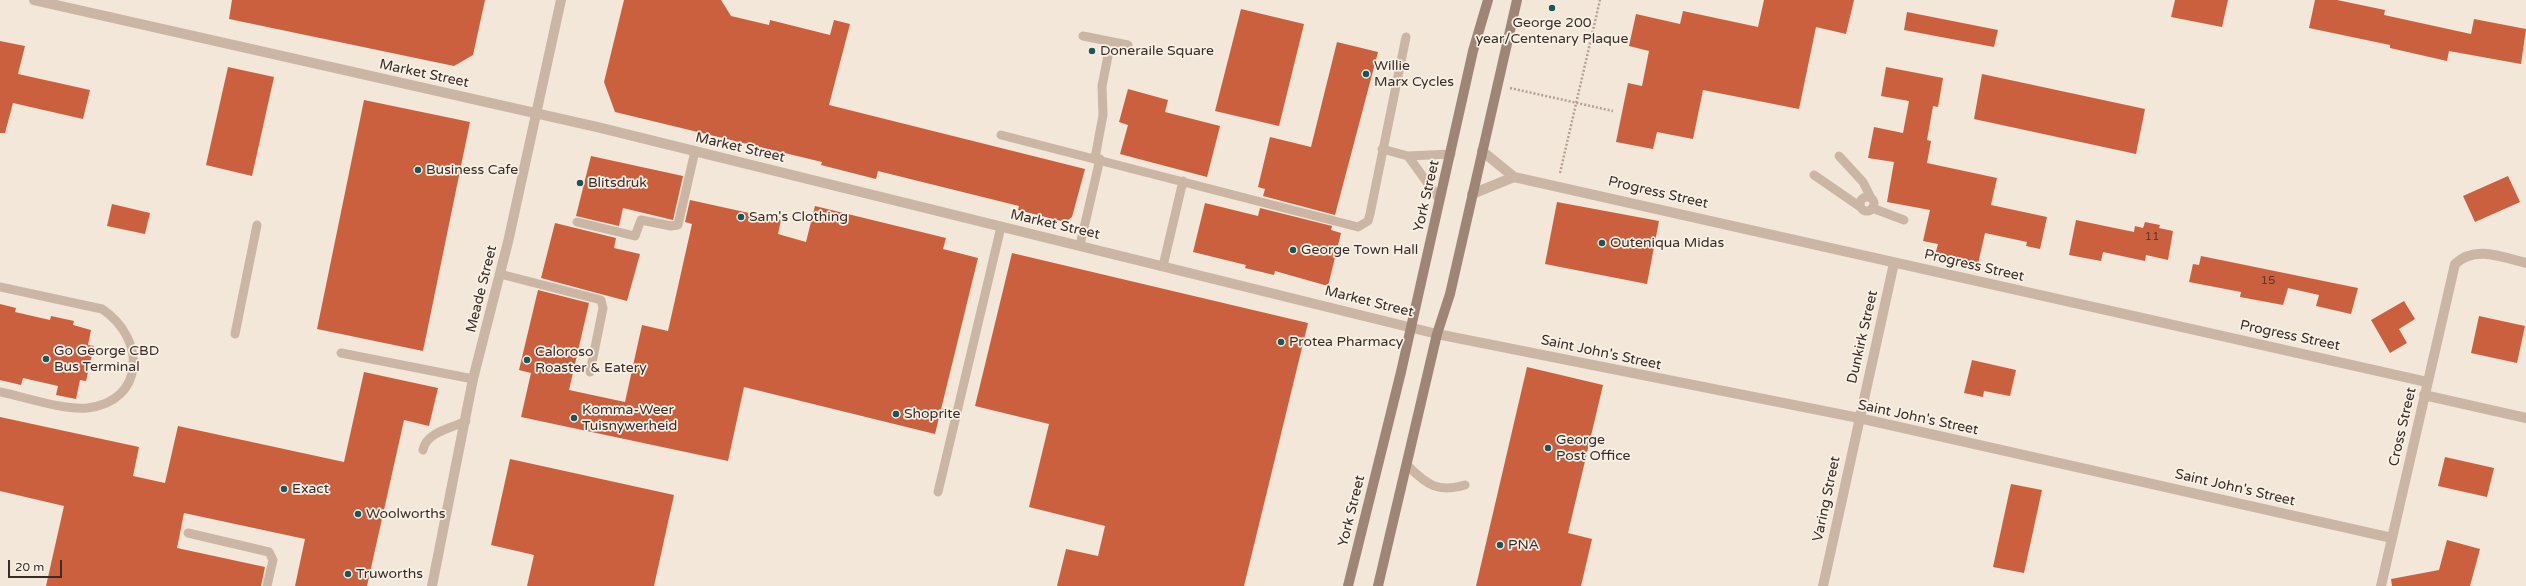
<!DOCTYPE html>
<style>
body{margin:0}
#map{position:relative;width:2526px;height:586px;overflow:hidden;background:#f3e7da;font-family:"Varela Round",sans-serif}
canvas{display:block}
.scale{position:absolute;left:8px;top:560px;width:54px;height:18px;box-sizing:border-box;border:2px solid #372c27;border-top:0;padding-left:5px;font-size:12px;line-height:14px;white-space:nowrap;color:#372c27;-webkit-text-stroke:3px #faf1e6;paint-order:stroke}
</style>
<div id="map">
<canvas width="2526" height="586"></canvas>
<div class="scale">20 m</div>
</div>
<script>
const ctx = document.querySelector('canvas').getContext('2d');
ctx.lineJoin = 'round';
function paint(path, color) {
  ctx.fillStyle = color;
  ctx.fill(path, 'evenodd');
}
function stroke(path, color, width, dash) {
  ctx.strokeStyle = color;
  ctx.lineWidth = width;
  ctx.lineCap = dash ? 'butt' : 'round';
  ctx.setLineDash(dash || []);
  ctx.stroke(path);
}
function drawText(font, color, halo, rows, align = 'center') {
  ctx.font = font + ' "Varela Round",sans-serif';
  ctx.lineWidth = 3.5;
  ctx.setLineDash([]);
  ctx.textBaseline = 'middle';
  ctx.strokeStyle = halo;
  ctx.fillStyle = color;
  for (const [text, x, y, turn = 0] of rows) {
    ctx.save();
    ctx.translate(x, y);
    ctx.rotate((+turn || 0) * Math.PI / 180);
    ctx.textAlign = isNaN(turn) ? turn : align;
    if (halo) ctx.strokeText(text, 0, 0);
    ctx.fillText(text, 0, 0);
    ctx.restore();
  }
}
paint(new Path2D(`
 M232,0H485L473,55L454,66L229,19Z
 M624,0H721L731,16L769,25L770,20L830,35L834,20L850,24L829,105L1085,169L1072,217L1065,222L1018,210L1019,206L878,171L876,179L821,165L822,162L615,112L604,82Z
 M1764,0H1854L1846,34L1816,27L1799,109L1703,90L1693,139L1657,132L1653,149L1616,142L1628,83L1642,86L1649,51L1629,46L1636,14L1680,24L1683,11L1758,27Z
 M2175,0H2228L2222,27L2171,17Z
 M2315,0H2337L2385,10L2384,15L2471,34L2474,19L2526,29L2521,64L2449,51L2447,61L2390,48V45L2309,28Z
 M1241,9L1304,24L1279,126L1215,111Z
 M1907,12L1998,30L1994,47L1904,30Z
 M0,41L25,46L18,74L90,90L83,119L13,103L5,133H0Z
 M1337,42L1378,52L1335,215L1263,196L1265,189L1258,187L1270,137L1311,147Z
 M228,67L274,77L252,176L206,165Z
 M1886,67L1943,78L1938,107L1933,106L1927,140L1931,141L1927,163L1997,178L1991,205L2047,217L2040,249L2026,246L2027,242L1985,233L1978,264L1935,255L1938,244L1923,241L1930,210L1887,202L1894,162L1868,158L1874,127L1903,133L1909,101L1881,96Z
 M1982,74L2145,109L2136,154L1974,119Z
 M1128,89L1168,100L1165,112L1220,126L1207,177L1120,154L1128,125L1119,122Z
 M364,100L470,122L423,351L317,329Z
 M591,156L683,176L673,220L623,208L619,226L576,216Z
 M2508,176L2520,202L2475,222L2463,196Z
 M690,200L781,220L778,234L806,242L815,206L946,238L943,249L978,258L935,434L744,387L728,461L521,417L531,373L519,370L538,290L589,303L569,390L625,402L642,325L668,331L692,224L685,222Z
 M1557,202L1659,221L1647,284L1545,264Z
 M1205,203L1258,216L1260,208L1332,226L1331,230L1341,233L1328,286L1275,271L1274,275L1245,268L1246,265L1193,252Z
 M112,204L150,213L145,234L107,226Z
 M2076,220L2134,232L2135,226L2143,228L2145,222L2160,225L2159,228L2173,231L2168,260L2146,255L2145,261L2103,252L2101,261L2069,255Z
 M555,223L616,238L614,248L640,254L627,301L541,278Z
 M1012,253L1308,323L1244,586H1057L1066,549L1098,556L1105,526L1029,507L1049,424L975,406Z
 M2201,256L2358,288L2351,314L2316,306L2319,295L2288,288L2283,305L2240,297L2241,292L2189,282L2193,264L2199,265Z
 M2404,301L2415,319L2399,329L2407,343L2390,353L2371,320Z
 M0,304L16,308L15,312L50,320L51,316L74,321L73,325L91,330L88,345L94,346L86,381L80,380L76,399L56,395L58,386L23,378L21,385L0,380Z
 M2479,316L2525,326L2517,363L2471,353Z
 M1972,360L2016,370L2010,396L1984,391L1983,397L1964,393Z
 M1527,367L1603,385L1568,533L1592,539L1581,586H1476Z
 M364,372L438,388L429,426L404,420L367,586H295L305,539L184,513L177,548L265,567L261,586H46L64,506L0,491V417L139,447L133,476L165,483L178,426L344,462Z
 M2445,457L2494,468L2487,497L2438,486Z
 M510,459L674,495L654,586H527L534,555L491,545Z
 M2011,484L2042,490L2024,573L1993,567Z
 M2447,540L2480,549L2470,586H2392L2391,579L2439,570Z`), '#cb603f');
stroke(new Path2D(`
 M1510,88L1613,111
 M1560,173L1600,0`), '#b7a08f', 2.5, [2, 2]);
stroke(new Path2D(`
 M1083,36L1128,45
 M1001,135L1358,227L1368,221L1370,214L1406,37
 M1382,149L1408,156L1451,154
 M1408,156L1440,200
 M1839,156L1863,182L1871,198
 M1095,158L1103,115L1102,86L1108,56
 M1814,175L1859,206
 M1860 204a7 7 0 1 1 14 0a7 7 0 1 1-14 0Z
 M1872,208L1904,220
 M577,222L635,236L641,220L671,226L678,225L695,151
 M1080,245L1100,159
 M1163,266L1183,181
 M500,274L601,300L603,308L590,372
 M0,287L102,309C146,338 146,401 87,408C61,410 26,397 0,392
 M235,334L257,225
 M341,353L473,379
 M423,450C426,432 452,428 466,421
 M1408,466C1427,485 1438,493 1465,485
 M938,492L1001,227
 M188,533L269,552L273,560L267,586`), '#cbb6a5', 9);
stroke(new Path2D(`
 M34,0L597,127L1437,334L1859,418L2392,538
 M1482,151L1514,177L2427,382
 M1472,194L1514,177
 M2424,395L2526,418
 M432,586L473,379L508,242L561,0
 M1823,586L1894,263
 M2381,586L2455,264C2475,245 2502,257 2526,263`), '#cbb6a5', 10);
stroke(new Path2D(`
 M1348,586L1401,372L1473,51L1488,0
 M1378,586L1437,334L1450,294L1517,0`), '#9f8576', 10);
for (const [x, y, r, color] of [
 [1552,8,4,"#1a565a"],
 [1092,51,4,"#1a565a"],
 [1366,74,4,"#1a565a"],
 [418,170,4,"#1a565a"],
 [580,183,4,"#1a565a"],
 [741,217,4,"#1a565a"],
 [1602,243,4,"#1a565a"],
 [1293,250,4,"#1a565a"],
 [1281,342,4,"#1a565a"],
 [46,359,4,"#1a565a"],
 [527,360,4,"#1a565a"],
 [896,414,4,"#1a565a"],
 [574,418,4,"#1a565a"],
 [1548,448,4,"#1a565a"],
 [284,489,4,"#1a565a"],
 [358,514,4,"#1a565a"],
 [1500,545,4,"#1a565a"],
 [348,574,4,"#1a565a"]
]) {
  const dot = new Path2D();
  dot.arc(x, y, r, 0, 2 * Math.PI);
  ctx.fillStyle = color;
  ctx.fill(dot);
  stroke(dot, '#faf1e6', 1.5);
}
drawText('12px', '#5c392d', null, [
 ["11",2152,237],
 ["15",2268,281]
]);
drawText('14px', '#372c27', '#faf1e6', [
 ["George 200",1552,23,"center"],
 ["year/Centenary Plaque",1552,39,"center"],
 ["Doneraile Square",1100,51],
 ["Willie",1374,66],
 ["Marx Cycles",1374,82],
 ["Business Cafe",426,170],
 ["Blitsdruk",588,183],
 ["Sam's Clothing",749,217],
 ["Outeniqua Midas",1610,243],
 ["George Town Hall",1301,250],
 ["Protea Pharmacy",1289,342],
 ["Go George CBD",54,351],
 ["Bus Terminal",54,367],
 ["Caloroso",535,352],
 ["Roaster & Eatery",535,368],
 ["Komma-Weer",582,410],
 ["Tuisnywerheid",582,426],
 ["Shoprite",904,414],
 ["George",1556,440],
 ["Post Office",1556,456],
 ["Exact",292,489],
 ["Woolworths",366,514],
 ["PNA",1508,545],
 ["Truworths",356,574]
], 'left');
drawText('14px', '#372c27', '#faf1e6', [
 ["Market Street",424,74,12],
 ["Market Street",740,148,13],
 ["Progress Street",1658,193,13],
 ["York Street",1427,196,-77],
 ["Market Street",1055,225,13],
 ["Progress Street",1974,266,13],
 ["Meade Street",482,289,-76],
 ["Market Street",1369,302,14],
 ["Progress Street",2290,336,12],
 ["Dunkirk Street",1863,337,-77],
 ["Saint John's Street",1601,353,12],
 ["Saint John's Street",1918,418,12],
 ["Cross Street",2403,427,-77],
 ["Saint John's Street",2235,488,13],
 ["Varing Street",1827,499,-78],
 ["York Street",1352,511,-76]
]);
</script>
